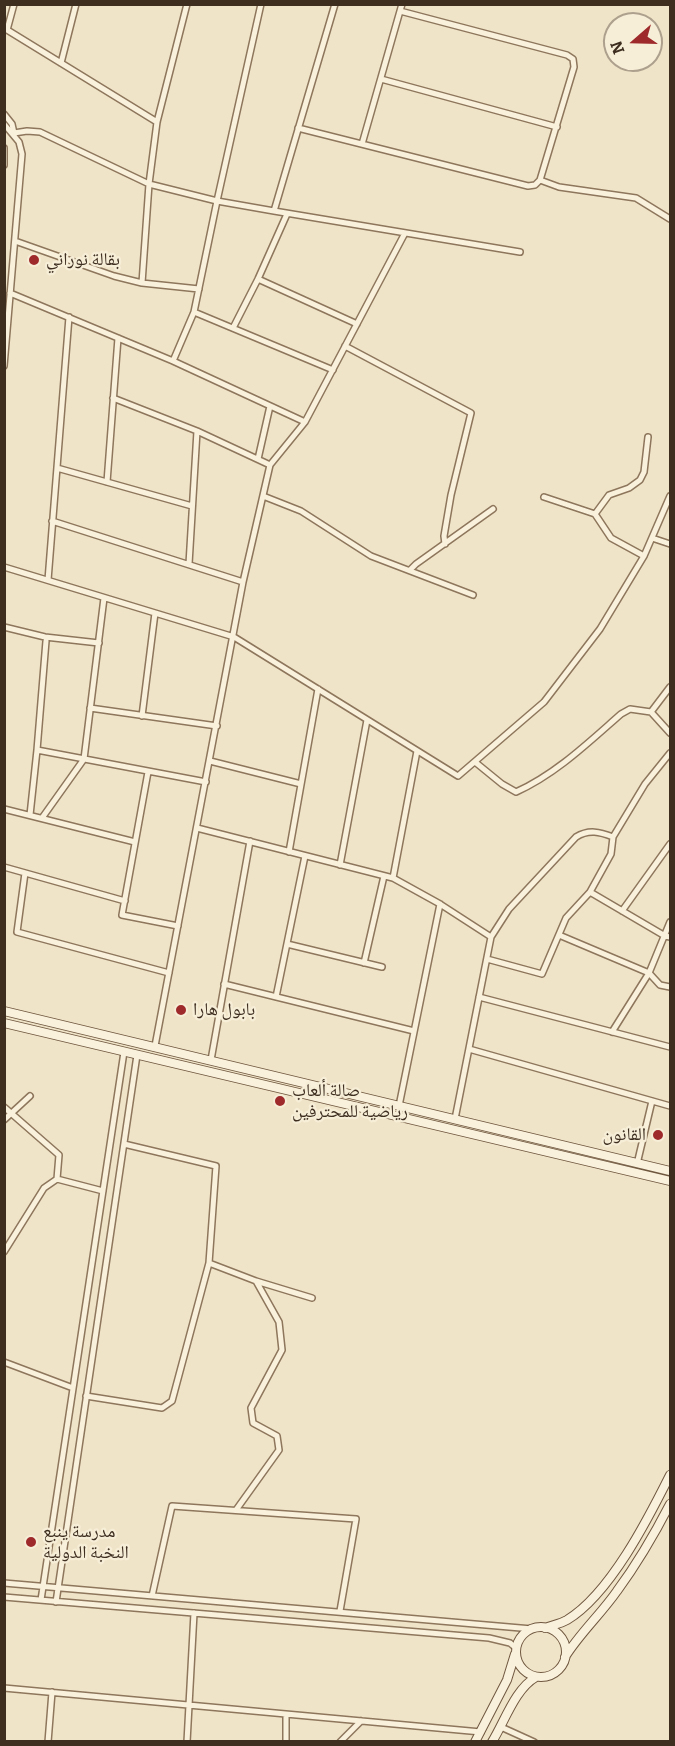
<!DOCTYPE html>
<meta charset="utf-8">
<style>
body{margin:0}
#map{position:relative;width:675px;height:1746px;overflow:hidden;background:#f0e4c8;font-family:Bitter,serif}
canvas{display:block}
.frame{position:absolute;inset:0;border:6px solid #3d2e20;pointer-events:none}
.north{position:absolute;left:603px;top:12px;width:60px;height:60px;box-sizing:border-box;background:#f7eed8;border:2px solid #ada18e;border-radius:50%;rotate:250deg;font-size:16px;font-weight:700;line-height:24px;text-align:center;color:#3d2e20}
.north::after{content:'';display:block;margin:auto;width:21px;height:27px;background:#9e2a2b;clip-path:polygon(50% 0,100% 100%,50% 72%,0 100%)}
</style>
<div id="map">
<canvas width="675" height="1746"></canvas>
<div class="frame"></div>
<div class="north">N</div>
</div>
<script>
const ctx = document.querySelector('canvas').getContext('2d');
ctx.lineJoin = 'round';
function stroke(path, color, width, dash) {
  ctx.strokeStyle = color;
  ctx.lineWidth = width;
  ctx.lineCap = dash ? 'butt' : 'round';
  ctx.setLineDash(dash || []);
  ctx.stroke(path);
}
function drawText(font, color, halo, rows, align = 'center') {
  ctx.font = font + ' Bitter,"Noto Naskh Arabic",serif';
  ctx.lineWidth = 4.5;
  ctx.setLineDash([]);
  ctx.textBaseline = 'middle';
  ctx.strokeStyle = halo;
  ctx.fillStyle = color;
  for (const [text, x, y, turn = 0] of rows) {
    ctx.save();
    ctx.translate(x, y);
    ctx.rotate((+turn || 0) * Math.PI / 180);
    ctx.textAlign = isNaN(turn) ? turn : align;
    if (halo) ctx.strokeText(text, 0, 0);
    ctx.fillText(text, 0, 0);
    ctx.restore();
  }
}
const street = new Path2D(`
 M4,28L157,122
 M7,30L14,4
 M61,63L76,4
 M381,79L557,127
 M4,114L12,124L14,133L27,131L40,132L149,184L217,201L274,211L520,252
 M4,124L19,142L22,154L4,366
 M298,128L528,186L535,185L540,180L574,67L573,59L567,55L400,11
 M362,144L402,4
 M4,148V165
 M540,180L559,187L636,198L670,219
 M274,211L335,4
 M15,241L114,276L142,283L199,289
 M258,279L357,324
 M142,283L149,184L157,122L187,4
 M10,293L173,361L305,422L270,465L243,582L155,1046
 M194,312L333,370
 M233,328L258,279L287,214
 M345,346L471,413L451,495L444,536L445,544
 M173,361L194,312L217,201L261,4
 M113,398L197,431L189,564
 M305,422L405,233
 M197,431L270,465
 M258,459L270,406
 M57,468L192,506
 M107,482L118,338
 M263,496L301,511L371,556L473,595
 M544,497L595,514L611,538L644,556
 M595,514L609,495L629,488L640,480L644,472L648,437
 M52,521L243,582
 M652,538L670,544
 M4,567L234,637L458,776L544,702L600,629L644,556L670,496
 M410,570L416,564L493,509
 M48,580L69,317
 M4,627L45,637L99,643
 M46,641L37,750L206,782
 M670,687L651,712L670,733
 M90,708L217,726
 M142,716L155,613
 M210,761L301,784
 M475,762L502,784L516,792C556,774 589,742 621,714L630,709L651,712
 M148,772L122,915L178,926
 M4,809L135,842
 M30,815L37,750
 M42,818L84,759L104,598
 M197,828L393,878L440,904L491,937L455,1119
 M289,852L318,689
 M340,865L367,720
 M4,867L125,901
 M25,873L17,932L169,973
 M393,878L417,751
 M590,892L665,936L670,937
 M622,911L670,844
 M559,935L649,973L670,922
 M491,937L509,909L576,837C589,829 600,832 613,837
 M287,944L382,967
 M487,959L542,974L566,918L590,892L611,854L613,837L645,784L670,753
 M364,963L384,876
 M224,984L414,1031
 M276,997L305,856
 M479,997L670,1047
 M612,1032L649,973L660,985L670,987
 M469,1049L670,1106
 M211,1060L250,841
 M399,1106L440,904
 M4,1107L59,1155L57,1179L103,1191
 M4,1120L30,1096
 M124,1144L216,1166L209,1263L256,1281L279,1322L282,1350L251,1408L253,1423L277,1436L279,1450L236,1510
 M637,1164L652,1101
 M4,1252L44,1188L57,1179
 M256,1281L312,1298
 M4,1362L73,1388
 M86,1396L162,1408L172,1401L209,1263
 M4,1583L532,1629
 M152,1596L172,1506L356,1519L340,1611
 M4,1597L489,1638L510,1643L516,1648
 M41,1600L124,1052
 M56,1602L137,1055
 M4,1688L481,1732
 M286,1715V1742
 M501,1727L534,1742
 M48,1742L52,1692
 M187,1742L194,1613
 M340,1742L361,1721`);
const secondary = new Path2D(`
 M4,1011L670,1171
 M4,1023L670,1181
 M516 1652a25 25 0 1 1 50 0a25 25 0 1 1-50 0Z
 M545,1628C552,1625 560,1624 567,1620C610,1594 648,1519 670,1475
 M565,1657C580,1633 601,1614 617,1591C637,1564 655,1533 670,1504
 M475,1742L507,1680L515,1654
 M492,1742C505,1721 515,1689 536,1677`);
stroke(street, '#8d765c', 8);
stroke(secondary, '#6f573f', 10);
stroke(street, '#faf1dc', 5);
stroke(secondary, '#faf1dc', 8);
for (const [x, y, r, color] of [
 [34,260,6,"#9e2a2b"],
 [181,1010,6,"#9e2a2b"],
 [280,1101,6,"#9e2a2b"],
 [658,1135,6,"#9e2a2b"],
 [31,1542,6,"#9e2a2b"]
]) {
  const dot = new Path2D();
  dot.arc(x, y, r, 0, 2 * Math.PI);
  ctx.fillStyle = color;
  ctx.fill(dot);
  stroke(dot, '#f7eed8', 2);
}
drawText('18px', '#3d2e20', '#f7eed8', [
 ["بقالة نوراني",46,260],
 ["بابول هارا",193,1010],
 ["صالة ألعاب",292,1091],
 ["رياضية للمحترفين",292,1112],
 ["القانون",646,1135,"right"],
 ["مدرسة ينبع",43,1532],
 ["النخبة الدولية",43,1553]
], 'left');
</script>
